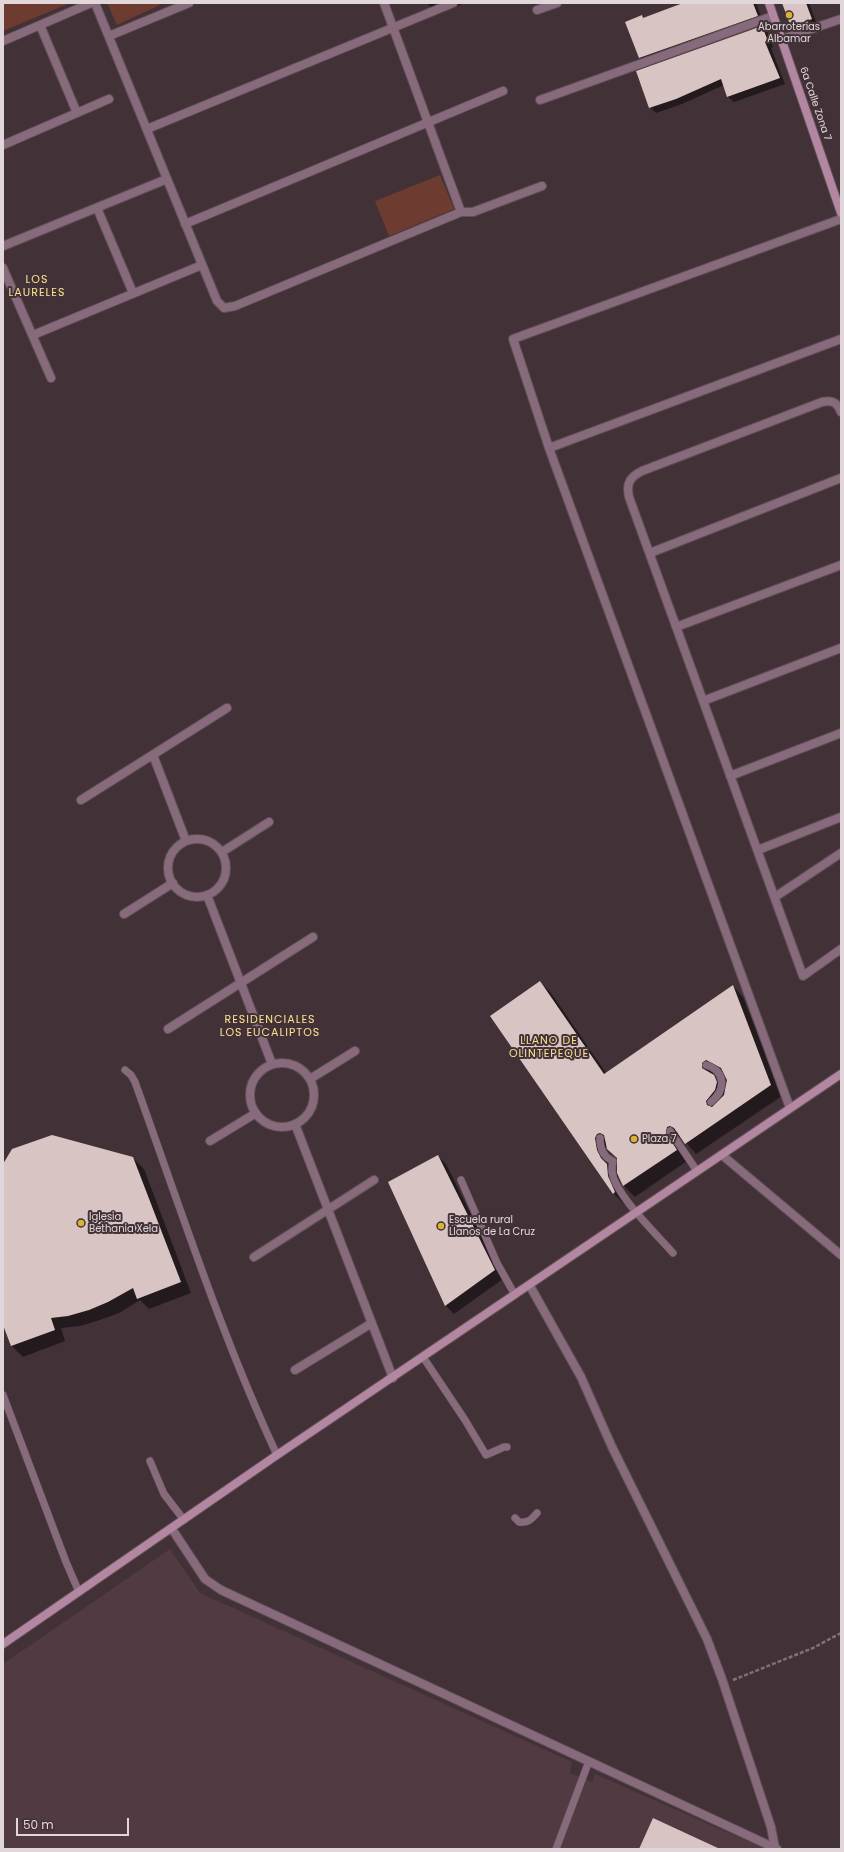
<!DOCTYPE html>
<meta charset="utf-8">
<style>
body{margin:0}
#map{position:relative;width:844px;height:1852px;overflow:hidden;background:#423237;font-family:Poppins,sans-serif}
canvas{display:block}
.frame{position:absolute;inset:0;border:4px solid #e1d6d9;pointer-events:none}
.scale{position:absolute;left:16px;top:1818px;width:113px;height:18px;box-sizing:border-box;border:2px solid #e1d6d9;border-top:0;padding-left:5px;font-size:12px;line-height:14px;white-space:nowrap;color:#e1d6d9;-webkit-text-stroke:3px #423237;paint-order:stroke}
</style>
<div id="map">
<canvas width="844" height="1852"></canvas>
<div class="frame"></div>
<div class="scale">50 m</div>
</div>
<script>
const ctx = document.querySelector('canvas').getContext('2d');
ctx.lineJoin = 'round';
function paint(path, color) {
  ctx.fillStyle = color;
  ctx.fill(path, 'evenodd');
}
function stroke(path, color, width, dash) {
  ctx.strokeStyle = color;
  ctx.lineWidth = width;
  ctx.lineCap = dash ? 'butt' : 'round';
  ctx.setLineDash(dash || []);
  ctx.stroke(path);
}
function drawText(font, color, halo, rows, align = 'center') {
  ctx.font = font + ' Poppins,sans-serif';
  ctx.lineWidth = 4;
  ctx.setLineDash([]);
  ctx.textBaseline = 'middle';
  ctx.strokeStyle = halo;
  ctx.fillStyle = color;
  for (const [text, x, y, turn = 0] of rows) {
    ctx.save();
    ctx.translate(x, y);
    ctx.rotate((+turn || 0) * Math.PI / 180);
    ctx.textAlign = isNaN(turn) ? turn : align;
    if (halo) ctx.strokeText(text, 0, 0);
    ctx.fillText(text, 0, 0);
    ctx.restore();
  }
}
paint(new Path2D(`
 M782,3H806L812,22L791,30Z
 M170,1549L200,1593L572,1762L570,1773L592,1782L595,1774L765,1849H3V1664Z`), '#513a41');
paint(new Path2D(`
 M3,3H70L3,31Z
 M107,3H159L160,5L117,25Z
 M440,175L454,209L389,236L375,201Z`), '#6d3b2f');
paint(new Path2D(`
 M427,3H465L436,13Z
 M683,3H756L763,22L646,64L640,58L626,23L644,19Z
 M783,3H809L817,25L797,32L791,26Z
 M762,27L768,33L773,47L771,48L785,84L734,102L728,97L724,85L682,104L656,113L650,107Z
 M540,982L551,993L606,1073L733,986L743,997L782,1096L696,1154L681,1137L677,1138L687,1161L635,1197L624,1186L618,1173V1159L607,1145L605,1149L607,1162L610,1168L618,1176V1187L625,1203L624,1204L613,1193L492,1016ZM717,1070L726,1075L728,1081L726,1091L712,1075Z
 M438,1156L446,1164L503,1279L454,1314L446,1306L390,1182Z
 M133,1158L144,1169L191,1293L149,1309L140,1300L119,1313L100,1320L80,1326L61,1328L65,1341L23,1357L12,1346L3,1322V1166Z`), '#0007');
paint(new Path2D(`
 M683,3H753L758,16L639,58L625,22L642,15L643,18Z
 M782,3H806L812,19L791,27Z
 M762,26L768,41L765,42L780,78L727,97L721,79L676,99L649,108L636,71Z
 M540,981L604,1074L733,985L771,1085L685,1144L674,1128L670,1126L667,1127L666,1133L677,1150L623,1186L617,1173V1158L607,1149L604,1135L600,1133L597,1134L595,1138L597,1150L601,1158L607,1164L608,1176L615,1192L613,1194L490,1016ZM706,1060L721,1068L727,1080L724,1095L712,1107L707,1105L706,1101L715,1090L717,1082L714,1075L702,1068V1063Z
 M52,1135L133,1157L181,1282L137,1299L133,1288L108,1302L89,1310L68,1316L51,1318L55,1330L11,1346L3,1325V1164L12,1149Z
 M438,1155L495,1270L445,1306L388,1182Z
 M653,1818L720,1849H639Z`), '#d9c4c4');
const lane = new Path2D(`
 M706,1065C726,1071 726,1090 711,1102
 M125,1070L131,1075L135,1082C180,1207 221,1335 277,1455
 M670,1131L697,1171
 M600,1138C600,1148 603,1157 613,1161C612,1166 611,1171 613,1176C619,1198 657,1235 673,1253
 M461,1180L497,1263L515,1295
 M423,1357L465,1420L486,1455L504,1447H507
 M3,1395L66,1562L79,1592
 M150,1461L164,1494L184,1520
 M515,1518L519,1522C528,1523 531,1520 537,1513
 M556,1849L589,1761`);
const street = new Path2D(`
 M95,3L217,301L224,308L235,306L461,212H473L542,186
 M384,3L461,212
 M537,10L557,3
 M40,25L77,113
 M109,36L189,3
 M782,39L841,19
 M3,41L91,3
 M540,100L773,16
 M147,129L453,3
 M3,145L109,99
 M97,208L133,293
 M185,224L503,91
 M3,246L167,179
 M3,268L51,378
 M33,335L202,265
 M841,412C837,402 832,400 822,402L642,471C630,477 626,483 629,497L803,976L841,949
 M549,448L841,339
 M650,553L841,478
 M676,627L841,565
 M703,701L841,648
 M153,755L186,841
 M730,776L841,733
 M81,800L227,708
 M168 868a29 29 0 1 1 58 0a29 29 0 1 1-58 0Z
 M758,850L841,817
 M222,852L269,822
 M207,895L272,1064
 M775,897L841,853
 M124,914L173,883
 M168,1029L313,937
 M250 1095a32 32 0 1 1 64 0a32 32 0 1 1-64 0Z
 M310,1079L355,1051
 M790,1108L549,448L513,339L841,219
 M295,1124L393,1378
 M210,1141L256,1113
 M722,1155L841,1255
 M254,1257L374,1180
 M530,1286L581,1377L612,1447L707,1639L722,1679L771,1827L775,1848
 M295,1370L372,1323
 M172,1529L205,1579L221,1590L777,1849`);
const secondary = new Path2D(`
 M769,3L841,213
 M3,1644L277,1455L841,1074`);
stroke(lane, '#5f5054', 8);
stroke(street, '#5f5054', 10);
stroke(secondary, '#5f5054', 10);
stroke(new Path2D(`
 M733,1680L813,1648L841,1633`), '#7f7175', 2.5, [4, 2]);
stroke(lane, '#876a7c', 7);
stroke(street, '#876a7c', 8);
stroke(secondary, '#b386a2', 8);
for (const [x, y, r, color] of [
 [789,15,4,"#dbb233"],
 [634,1139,4,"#dbb233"],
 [81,1223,4,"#dbb233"],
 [441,1226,4,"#dbb233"]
]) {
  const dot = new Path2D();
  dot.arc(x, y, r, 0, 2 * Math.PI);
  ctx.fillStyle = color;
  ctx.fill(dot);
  stroke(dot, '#423237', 1.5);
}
drawText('10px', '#e1d6d9', '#423237', [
 ["Abarroterías",789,27,"center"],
 ["Albamar",789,39,"center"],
 ["Plaza 7",642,1139],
 ["Iglesia",89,1217],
 ["Bethania Xela",89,1229],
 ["Escuela rural",449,1220],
 ["Llanos de La Cruz",449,1232]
], 'left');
drawText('10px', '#e1d6d9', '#423237', [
 ["6a Calle Zona 7",815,104,71]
]);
ctx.letterSpacing = '1px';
drawText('11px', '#fce094', '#423237', [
 ["LOS",37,280],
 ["LAURELES",37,293],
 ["RESIDENCIALES",270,1020],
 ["LOS EUCALIPTOS",270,1033],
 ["LLANO DE",549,1041],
 ["OLINTEPEQUE",549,1054]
]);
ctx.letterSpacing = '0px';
</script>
